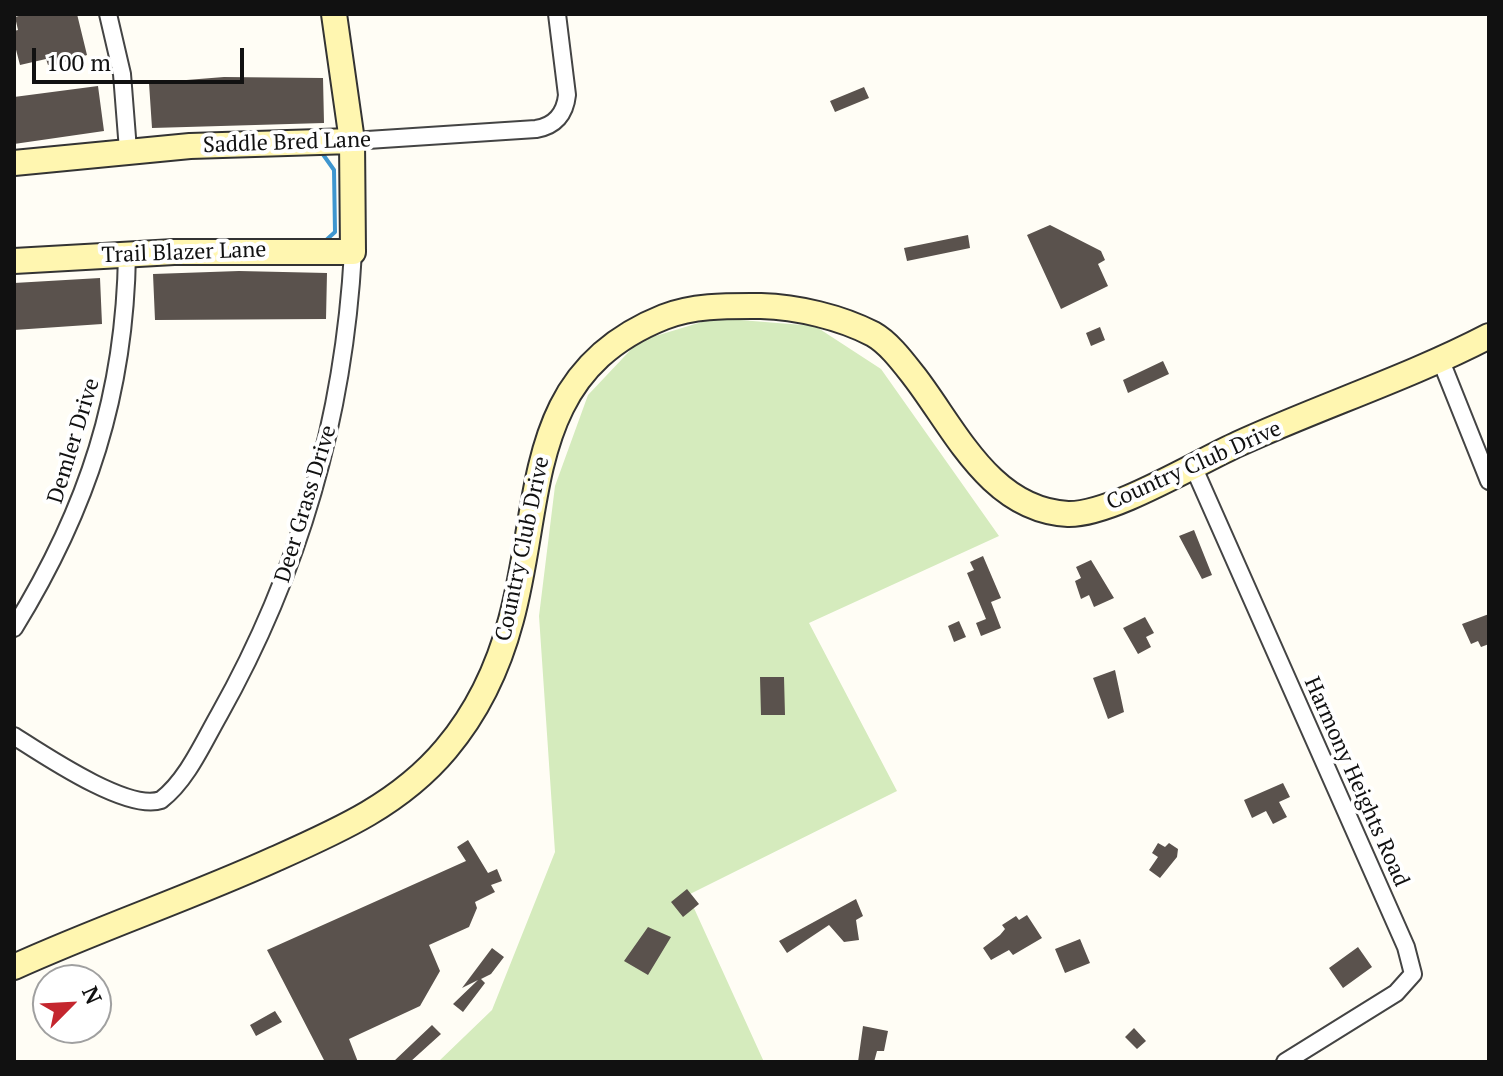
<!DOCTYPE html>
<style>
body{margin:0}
#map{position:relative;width:1503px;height:1076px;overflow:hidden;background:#fffdf5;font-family:"PT Serif",serif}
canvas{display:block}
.frame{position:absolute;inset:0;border:16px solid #111;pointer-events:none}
.north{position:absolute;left:32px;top:964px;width:80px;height:80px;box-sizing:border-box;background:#fff;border:2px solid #a0a0a0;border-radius:50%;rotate:66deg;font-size:22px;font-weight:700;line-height:32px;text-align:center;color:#111}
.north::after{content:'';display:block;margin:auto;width:28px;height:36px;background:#c4262e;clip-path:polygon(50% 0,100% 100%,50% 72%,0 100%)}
.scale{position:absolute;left:32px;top:48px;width:212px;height:36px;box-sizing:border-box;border:4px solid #111;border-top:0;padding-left:10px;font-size:24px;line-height:28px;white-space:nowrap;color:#111;-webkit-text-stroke:6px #fff;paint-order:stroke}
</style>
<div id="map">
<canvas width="1503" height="1076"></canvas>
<div class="frame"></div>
<div class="north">N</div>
<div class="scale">100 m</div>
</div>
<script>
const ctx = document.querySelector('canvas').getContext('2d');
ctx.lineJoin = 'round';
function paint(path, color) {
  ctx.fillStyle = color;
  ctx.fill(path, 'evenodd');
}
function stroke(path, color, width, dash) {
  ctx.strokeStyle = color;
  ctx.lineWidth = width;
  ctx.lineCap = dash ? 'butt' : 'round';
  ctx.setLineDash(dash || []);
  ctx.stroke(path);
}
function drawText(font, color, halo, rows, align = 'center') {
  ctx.font = font + ' "PT Serif",serif';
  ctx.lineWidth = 8;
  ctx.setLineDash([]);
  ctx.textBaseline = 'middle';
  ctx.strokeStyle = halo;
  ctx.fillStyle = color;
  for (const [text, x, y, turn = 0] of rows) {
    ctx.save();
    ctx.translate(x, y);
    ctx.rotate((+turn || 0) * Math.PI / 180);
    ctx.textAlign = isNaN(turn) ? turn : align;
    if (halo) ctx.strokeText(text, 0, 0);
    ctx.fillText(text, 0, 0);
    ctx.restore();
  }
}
paint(new Path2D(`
 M715,318L815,326L881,369L999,536L809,623L897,791L688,895L764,1062H438L492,1010L555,852L539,616L555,486L588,395L639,341Z`), '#d5ebbd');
stroke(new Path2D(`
 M322,153L334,170L335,232L324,242`), '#3f96cf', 4);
paint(new Path2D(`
 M26,14H77L87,55L55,65H48L46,59L20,65L14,42V31L18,30L15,17Z
 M224,77L323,78L324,123L152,128L149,83Z
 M98,86L104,131L14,144V97Z
 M864,87L869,98L835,112L830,101Z
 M1050,225L1101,251L1105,260L1098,264L1108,286L1061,309L1027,235Z
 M968,235L970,248L907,261L904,248Z
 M239,271L327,273L326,319L155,320L153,274Z
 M100,278L102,324L14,330V283Z
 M1100,327L1105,340L1091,346L1086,333Z
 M1163,361L1169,374L1128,393L1123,380Z
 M1194,530L1212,575L1202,579L1179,536Z
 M983,556L1001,598L991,602L1001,628L981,636L976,623L986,619L967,573L974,570L970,562Z
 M1091,560L1114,598L1094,607L1089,595L1081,599L1075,581L1081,578L1076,567Z
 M1489,614V644L1481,647L1478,641L1471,644L1462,624Z
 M1145,617L1154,633L1146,637L1151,647L1138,654L1123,628Z
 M959,621L966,637L954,642L948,626Z
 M1115,670L1124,712L1108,719L1093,678Z
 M760,677H784L785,715H761Z
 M1283,783L1290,797L1279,802L1287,817L1273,824L1266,811L1252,818L1244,800Z
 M468,840L488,873L497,869L502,881L491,885L495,892L475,902L477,908L469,927L429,945L440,971L420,1006L349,1039L358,1062H325L267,950L466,861L457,847Z
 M1158,843L1165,847L1169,843L1178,849L1177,857L1160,878L1149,870L1158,857L1152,853Z
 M687,889L699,904L683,917L671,902Z
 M856,899L863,916L856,920L859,940L844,942L829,925L787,953L779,941Z
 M1027,915L1042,938L1013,955L1009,950L991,960L983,948L1000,935L1005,929L1002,925L1016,916L1019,920Z
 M648,927L671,937L648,975L624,961Z
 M1080,939L1090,963L1065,973L1055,949Z
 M1358,947L1372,967L1343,988L1329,968Z
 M492,948L504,957L491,974L481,979L485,983L463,1012L453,1004L478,980L462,988Z
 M275,1011L282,1022L256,1036L250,1025Z
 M432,1025L441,1034L410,1062H393Z
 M863,1026L888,1031L884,1051H877L874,1062H858Z
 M1134,1028L1146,1041L1137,1049L1125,1037Z`), '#5a524d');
const street = new Path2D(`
 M108,14L122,74L128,150
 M352,141L536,129C555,126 565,114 567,95L557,14
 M1441,361L1489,481
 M1193,466L1406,947L1413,974L1396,993L1285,1062
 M14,628C88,508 125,394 127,254
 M14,736C44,755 128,812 161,800C187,780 203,743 219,715C300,571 344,417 353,252`);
const secondary = new Path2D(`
 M14,163L190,146L352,141
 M14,261L174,252H353L352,141L334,14
 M14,967C100,928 189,898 275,859C338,831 400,804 446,749C478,711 498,669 511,620C544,499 523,373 664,317C695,305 729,306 761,306C797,307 840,317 873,334C889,343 903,362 914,376C955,429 990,510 1068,514C1111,515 1196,463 1238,444C1321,406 1408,378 1489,336`);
stroke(street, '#444', 20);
stroke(secondary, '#333', 28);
stroke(street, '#fff', 16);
stroke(secondary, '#fff6b0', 24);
drawText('22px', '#111', '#fff', [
 ["Saddle Bred Lane",287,143,-2],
 ["Trail Blazer Lane",184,253,-2],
 ["Demler Drive",74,441,-73],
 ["Country Club Drive",1194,466,-24],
 ["Deer Grass Drive",306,504,-73],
 ["Country Club Drive",523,549,-78],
 ["Harmony Heights Road",1356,782,66]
]);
</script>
